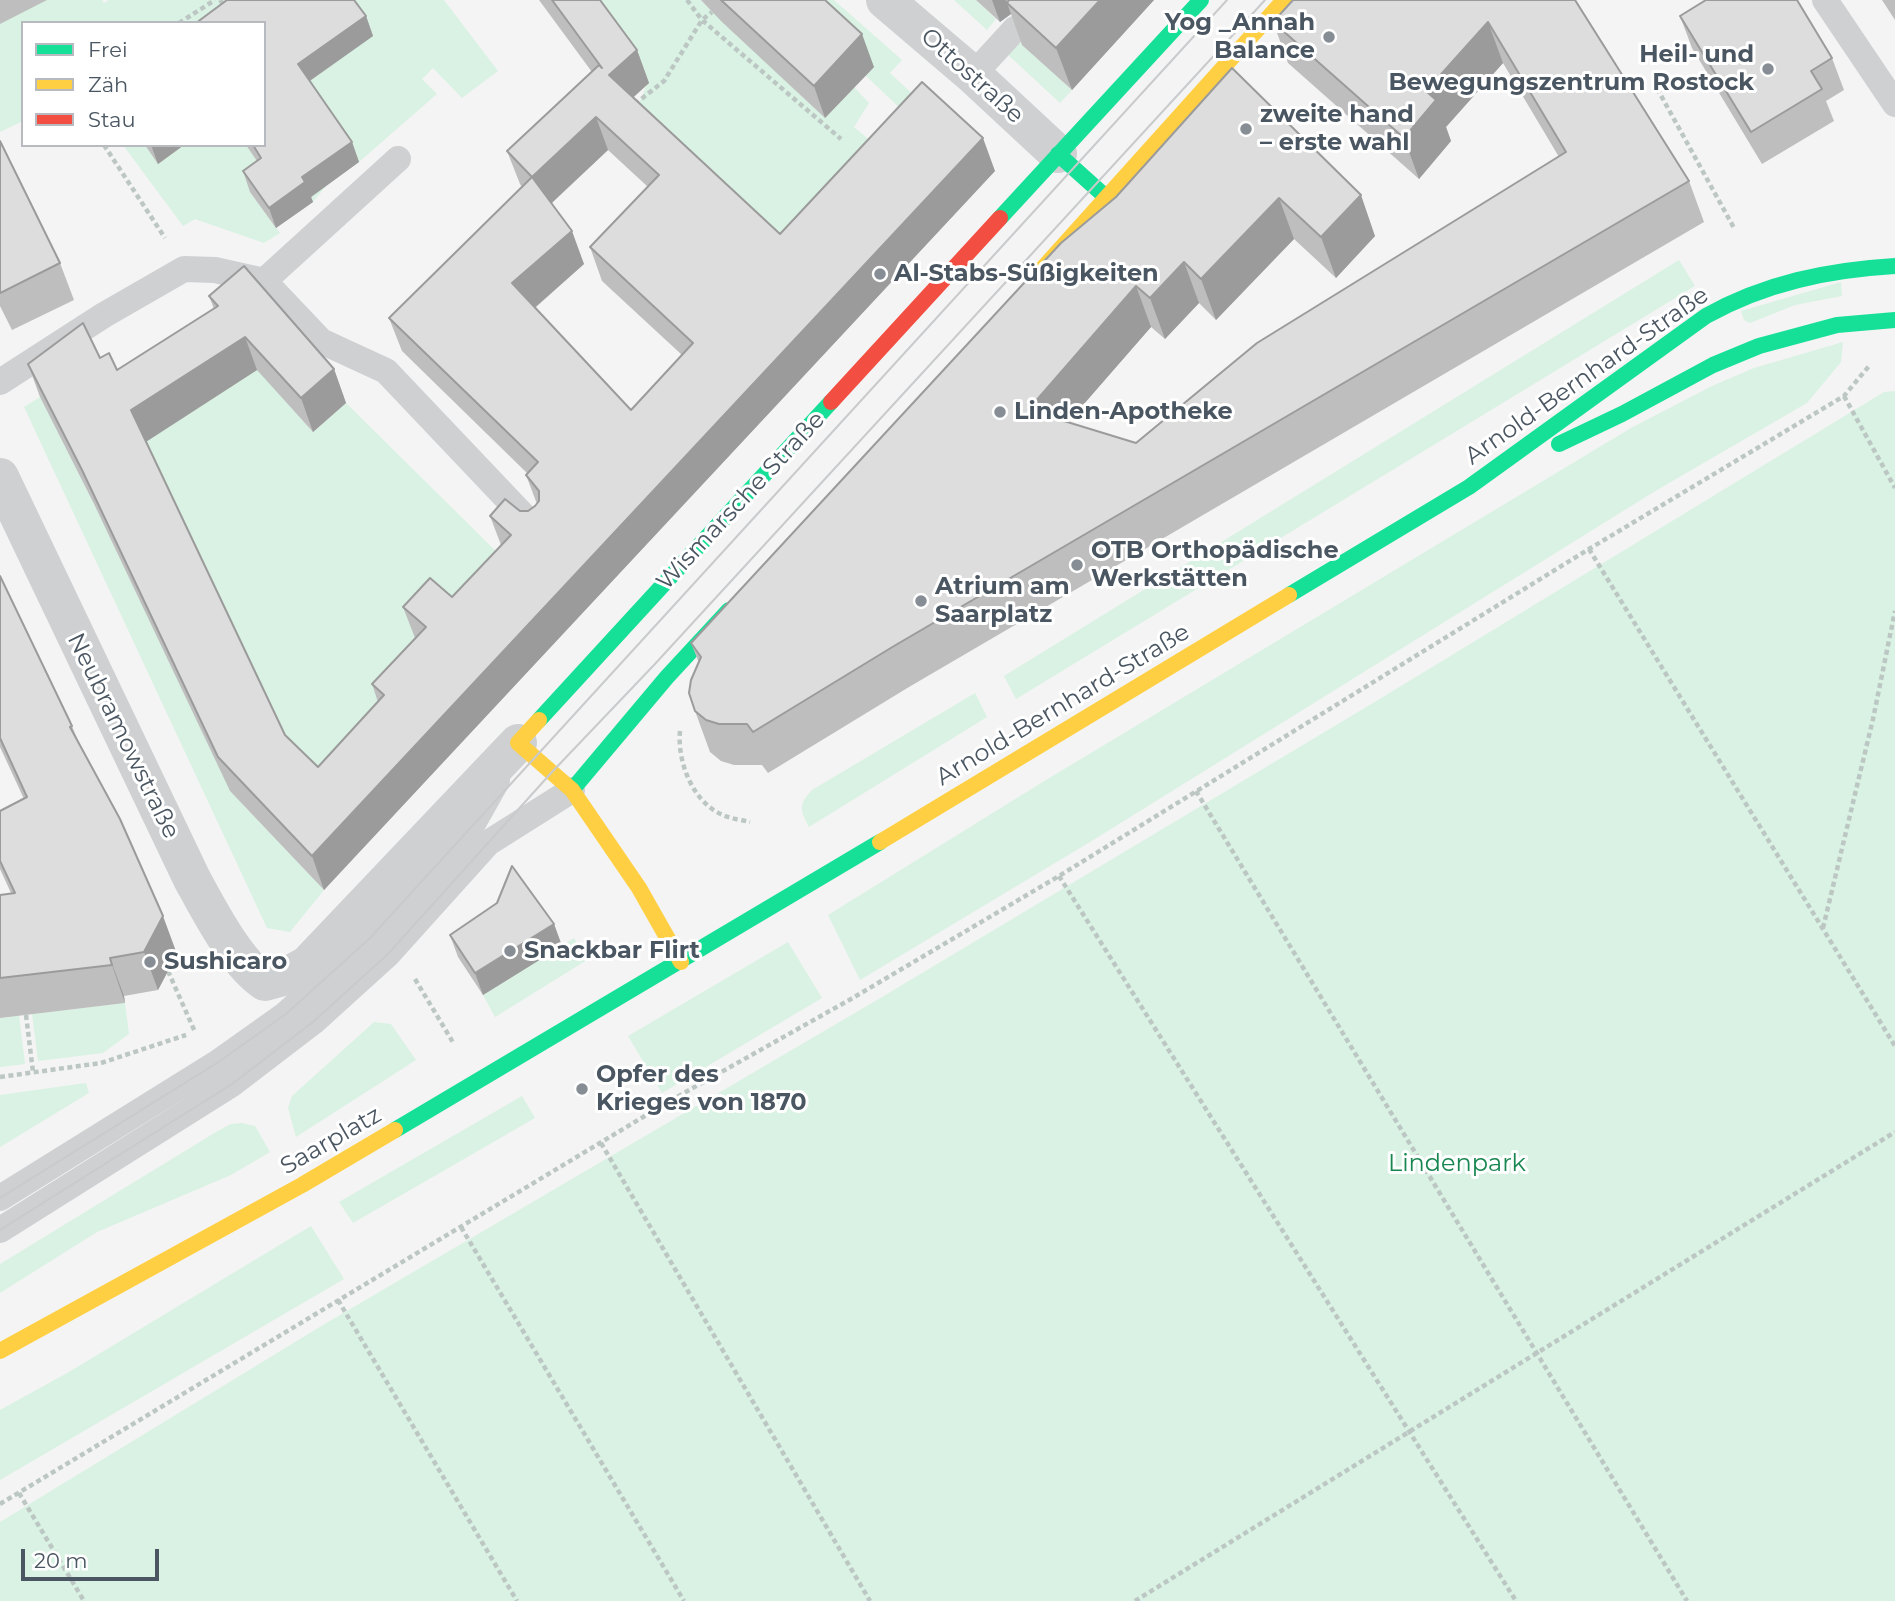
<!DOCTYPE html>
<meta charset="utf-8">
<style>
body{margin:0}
#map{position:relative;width:1895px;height:1601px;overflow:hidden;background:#f4f4f4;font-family:Montserrat,sans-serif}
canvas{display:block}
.legend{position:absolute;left:21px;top:21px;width:245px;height:126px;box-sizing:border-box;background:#fff;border:2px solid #b7bbc0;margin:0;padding:9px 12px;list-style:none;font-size:21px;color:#4a5661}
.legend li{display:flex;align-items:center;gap:14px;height:35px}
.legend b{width:35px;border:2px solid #b7bbc0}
.scale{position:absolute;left:21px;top:1549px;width:138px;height:32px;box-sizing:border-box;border:4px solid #4a5661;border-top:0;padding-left:9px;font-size:21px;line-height:24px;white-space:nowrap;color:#4a5661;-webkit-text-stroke:5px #fff;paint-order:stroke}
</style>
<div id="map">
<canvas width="1895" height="1601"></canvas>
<ul class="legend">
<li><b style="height:9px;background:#16e098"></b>Frei</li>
<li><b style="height:9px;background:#ffcf43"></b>Zäh</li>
<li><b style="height:9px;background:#f24e42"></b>Stau</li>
</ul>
<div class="scale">20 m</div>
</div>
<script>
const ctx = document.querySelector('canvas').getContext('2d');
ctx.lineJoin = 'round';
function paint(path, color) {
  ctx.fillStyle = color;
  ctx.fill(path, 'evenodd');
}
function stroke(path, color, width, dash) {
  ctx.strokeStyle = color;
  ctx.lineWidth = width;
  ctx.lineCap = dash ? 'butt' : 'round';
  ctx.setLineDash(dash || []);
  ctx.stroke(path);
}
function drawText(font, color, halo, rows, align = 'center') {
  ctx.font = font + ' Montserrat,sans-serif';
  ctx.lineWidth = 6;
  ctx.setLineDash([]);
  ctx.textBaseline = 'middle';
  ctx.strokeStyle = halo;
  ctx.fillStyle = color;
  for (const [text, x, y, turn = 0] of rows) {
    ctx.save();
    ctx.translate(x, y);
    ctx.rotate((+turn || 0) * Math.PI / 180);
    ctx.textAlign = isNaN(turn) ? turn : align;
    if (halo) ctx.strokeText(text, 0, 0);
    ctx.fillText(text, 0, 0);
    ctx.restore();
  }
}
paint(new Path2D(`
 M47,0H102L104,3L109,0H444L498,71L462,98L433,68L422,79L437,94L359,162L329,119L296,143L326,186L313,202L282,159L250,192L280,233L264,243L195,219L183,226L123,145H264V23H23V121L0,132V14Z
 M587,0H701L825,118L854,87L869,103L854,127L893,160L792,268L633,119L646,86Z
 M802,0H834L902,60L890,73L935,115L922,129L865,75L873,66Z
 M954,0H976L996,19L987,30Z
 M1018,41L1072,90L1060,103L1006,53Z
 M1679,260L1695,286L1016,699L1004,676Z
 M1841,282L1842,296L1795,305L1750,323L1744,320L1741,311Z
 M1843,342L1841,362L1807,403L1657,490L1090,842L860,980L828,915L1046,780L1631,428L1712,386L1754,368Z
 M255,367L313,432L346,403L518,573L331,800L273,747L142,441L226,390Z
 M1895,391V1601H0V1522L323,1325L877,1000L1378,700L1884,392Z
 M40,397L94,504L231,792L324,890L290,932L267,928L24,407Z
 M975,693L987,717L809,827C800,810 798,805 812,790Z
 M574,938L587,960L495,1017L483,995Z
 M788,942L822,998L662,1093L628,1036Z
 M125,1003L129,1034L103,1053L38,1061L32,1014Z
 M19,1015L25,1064L0,1067V1018Z
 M374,1022L391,1024L416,1060L296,1137L288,1108L292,1096Z
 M86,1083L89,1093L0,1147V1095Z
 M522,1096L535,1118L353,1223L339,1202Z
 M242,1123L255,1126L270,1152L231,1175L97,1232L0,1293V1264L216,1132L231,1124Z
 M311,1226L344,1279L0,1480V1410L69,1372Z`), '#d9f2e3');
stroke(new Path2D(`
 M220,0L226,8
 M687,0L702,20L841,139
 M179,23L215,0
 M1653,81L1734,228
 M635,104L664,81L702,20L712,12
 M104,145L165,238
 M1844,396L1895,488
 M1589,549L1895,1046
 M680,731C677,762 693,803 723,815C731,819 742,820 750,822
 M1196,791L1687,1601
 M1059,876L1516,1601
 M1823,928L1873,719L1895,611
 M168,971L195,1032
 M415,979L454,1044
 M26,1015L33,1072
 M0,1077L101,1063L186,1035
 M601,1143L870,1601
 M461,1227L684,1601
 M338,1300L517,1601
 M19,1493L84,1601
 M0,1504L668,1102L851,999L1059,876L1589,549L1844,396L1869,366
 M1135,1601L1895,1132`), '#bcc7c4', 4.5, [5, 3.5]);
stroke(new Path2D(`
 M1825,0L1895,104
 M973,75L1015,29
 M264,281L321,341L386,371L536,529
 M0,382L104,315L184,269L215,270L264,281L398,159
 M0,1198L217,1063L286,1014L370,938L470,829L497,781
 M0,1230L232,1084L313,1022L388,954L488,843L572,790`), '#ced0d2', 26);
stroke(new Path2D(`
 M885,0L973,75L1058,154
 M0,477L192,879C209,910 236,963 265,982L287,976L307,965L518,743`), '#ced0d2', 38);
stroke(new Path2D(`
 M1058,154L1107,198
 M1000,218L1201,0
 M1559,444L1622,414L1713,365L1759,346L1837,325L1895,320
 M1289,595L1469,487L1706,316C1765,283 1828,270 1895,266
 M539,720L831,402
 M572,790L667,677L729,610
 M395,1130L880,842`), '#16e098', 16);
stroke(new Path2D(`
 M1042,269L1284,0
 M539,720L518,743L572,790L639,888L681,962
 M880,842L1289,595
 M0,1351L302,1185L395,1130`), '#ffcf43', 16);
stroke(new Path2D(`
 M831,402L1000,218`), '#f24e42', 16);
stroke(new Path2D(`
 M0,1198L217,1063L286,1014L370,938L1227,0
 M0,1230L232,1084L313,1022L388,954L552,772L654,665L1265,0`), '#c9cacc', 2);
paint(new Path2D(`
 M0,0H47L0,24Z
 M539,0H600L637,50L649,83L634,97L780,234L995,171L324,890L230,791L94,504L40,397L28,364L100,358L117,370L214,309L209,296L334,369L346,403L313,432L257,370L146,442L285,735L318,767L378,702L372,684L415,638L403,607L452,597L501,545L490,516L520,511H528L535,506L537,504L526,475L528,474L402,351L389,318L522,187L520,184L507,151L592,72ZM608,150L648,187L590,247L602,281L682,355L631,410L535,308L584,264L552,203Z
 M701,0H825L874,67L825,118L721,21Z
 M976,0H1154L1072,90L1022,45L1011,14L1000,22Z
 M1575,0L1689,181L1704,222L909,687L768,773L762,765H734L721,761L710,752L695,711L699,663L691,643L1116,197L1232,68L1375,236L1336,278L1294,239L1216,320L1199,303L1165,339L1151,327L1068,422L1136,443L1559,157L1503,63L1446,127L1451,141L1419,179L1288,63L1273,22Z
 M1882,0H1895V20Z
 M366,16L373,36L310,81L352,142L359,162L311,197L313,202L276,228L250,192L243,171L257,161L246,145H264V23Z
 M1680,16L1832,58L1844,90L1826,101L1834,121L1762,164L1692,48Z
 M0,141L60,263L74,300L12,330L0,306Z
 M145,145H184L158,164Z
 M0,576L72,726L79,743L177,954L158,990L124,996L125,1003L0,1018V895L11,893L0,869V811L24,799L0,747Z
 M497,903L554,924L562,946L483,995L458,957L450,935Z`), '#bebebf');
paint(new Path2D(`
 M992,0H1006L1011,14L1000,22Z
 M1100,0H1154L1072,90L1056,48Z
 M366,16L373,36L305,84L298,64Z
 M1488,22L1503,63L1446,127L1451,141L1419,179L1404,138L1426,91Z
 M862,34L874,67L825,118L814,86Z
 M637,50L649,83L621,108L609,75Z
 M596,117L608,150L544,210L532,177Z
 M983,138L995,171L324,890L312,856Z
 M352,142L359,162L311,197L313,202L276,228L269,208L302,177Z
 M151,145H184L158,164Z
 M1361,195L1375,236L1336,278L1321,237Z
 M1279,198L1294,239L1216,320L1201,279Z
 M572,231L584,264L524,317L512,283Z
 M1184,262L1199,303L1165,339L1150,298Z
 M1136,286L1151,327L1043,451L1028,410Z
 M245,337L257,370L144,443L131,410Z
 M334,369L346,403L313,432L301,398Z
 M163,916L177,954L158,990L144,952Z
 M554,924L562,946L483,995L475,973Z
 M110,958L124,996L125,1003L112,965Z`), '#9b9b9b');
const building = new Path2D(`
 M227,0H354L366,16L298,64L352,142L302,177L305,182L269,208L243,171L261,158L253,145H264V23H196Z
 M552,0H600L637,50L609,75L780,234L922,82L983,138L312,856L218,757L82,470L28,364L83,323L100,358L109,353L117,370L218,306L209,296L244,266L334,369L301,398L245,337L131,410L285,735L318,767L384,695L372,684L426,627L403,607L430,578L452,597L511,535L490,516L505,499L520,511H528L535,506L539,501V491L526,475L538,462L389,318L532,177L507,151L599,65L602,68ZM596,117L659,175L590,247L693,343L631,410L512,283L572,231L532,177Z
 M721,0H825L862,34L814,86Z
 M1009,0H1100L1056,48L1007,3Z
 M1293,0H1575L1689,181L894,646L753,732L747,724H719L706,720L695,711L689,693L691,680L701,657L691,643L1061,243L1116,197L1232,68L1361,195L1321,237L1279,198L1201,279L1184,262L1150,298L1136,286L1028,410L1136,443L1257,343L1566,152L1488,22L1426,91L1436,100L1404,138L1273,22Z
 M1706,0H1797L1832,58L1811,71L1822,89L1751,132L1680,16Z
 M0,141L60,263L0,293Z
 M0,576L72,726L70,727L120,819L163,916L144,952L110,958L112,965L0,978V895L15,893L0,861V811L27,797L0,738Z
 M512,866L554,924L475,973L450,935L497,903Z`);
paint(building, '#ddddde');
stroke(building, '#9b9b9b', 2);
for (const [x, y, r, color] of [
 [1329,37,7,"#868d94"],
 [1768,69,7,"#868d94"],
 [1246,129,7,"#868d94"],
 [880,274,7,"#868d94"],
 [1000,412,7,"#868d94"],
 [1077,565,7,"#868d94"],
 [921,601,7,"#868d94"],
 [510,951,7,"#868d94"],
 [150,962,7,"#868d94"],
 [582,1089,7,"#868d94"]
]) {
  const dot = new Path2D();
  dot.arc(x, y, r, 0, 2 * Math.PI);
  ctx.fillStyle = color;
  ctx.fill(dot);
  stroke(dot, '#fff', 2.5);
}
drawText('bold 24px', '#4a5661', '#fff', [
 ["Yog _Annah",1315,23,"right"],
 ["Balance",1315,51,"right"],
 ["Heil- und",1754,55,"right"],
 ["Bewegungszentrum Rostock",1754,83,"right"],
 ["zweite hand",1260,115],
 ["– erste wahl",1260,143],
 ["Al-Stabs-Süßigkeiten",894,274],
 ["Linden-Apotheke",1014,412],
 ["OTB Orthopädische",1091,551],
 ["Werkstätten",1091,579],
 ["Atrium am",935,587],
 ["Saarplatz",935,615],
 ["Snackbar Flirt",524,951],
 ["Sushicaro",164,962],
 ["Opfer des",596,1075],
 ["Krieges von 1870",596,1103]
], 'left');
drawText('24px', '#4a5661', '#fff', [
 ["Ottostraße",972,76,42],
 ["Arnold-Bernhard-Straße",1587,376,-35],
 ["Wismarsche Straße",741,501,-47],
 ["Arnold-Bernhard-Straße",1063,705,-31],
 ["Neubramowstraße",123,736,64],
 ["Saarplatz",331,1141,-30]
]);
drawText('24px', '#17864f', '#fff', [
 ["Lindenpark",1457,1164]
]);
</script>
